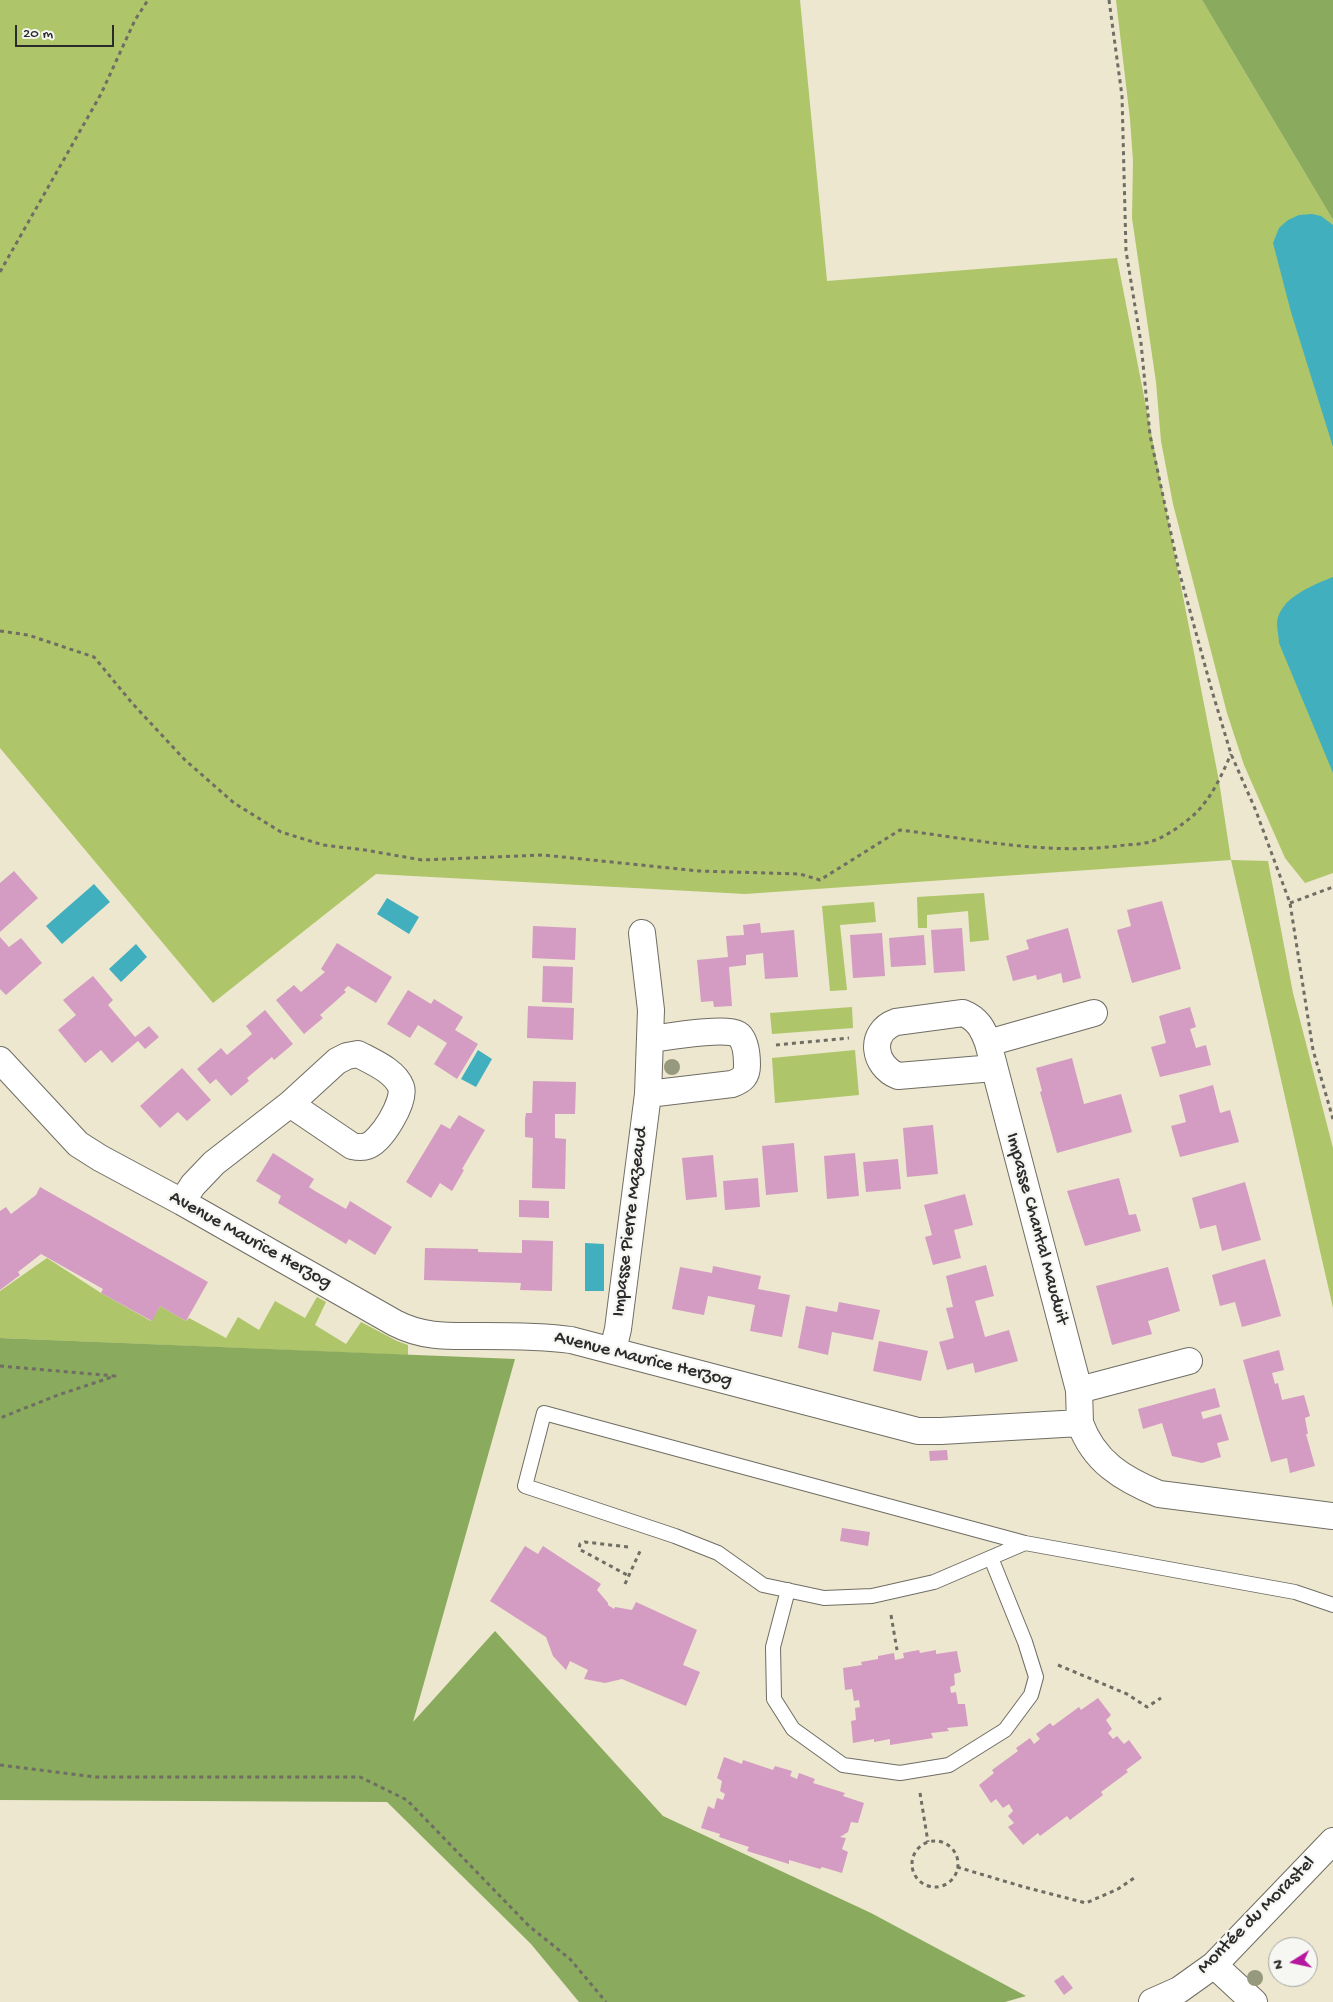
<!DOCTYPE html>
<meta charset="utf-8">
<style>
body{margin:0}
#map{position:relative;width:1333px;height:2002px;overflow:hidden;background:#ece7ce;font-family:"Gochi Hand",sans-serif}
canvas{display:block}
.north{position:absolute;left:1268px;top:1937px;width:50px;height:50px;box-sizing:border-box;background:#f6f6f2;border:1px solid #a5a5a2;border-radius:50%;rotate:260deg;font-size:14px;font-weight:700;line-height:20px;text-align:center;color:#2b2b2b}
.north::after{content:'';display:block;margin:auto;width:18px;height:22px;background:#b5179e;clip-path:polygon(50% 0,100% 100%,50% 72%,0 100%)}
.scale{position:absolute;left:15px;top:25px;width:99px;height:22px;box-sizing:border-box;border:2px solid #2b2b2b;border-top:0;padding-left:6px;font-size:15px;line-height:18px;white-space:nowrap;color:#2b2b2b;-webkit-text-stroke:4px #f6f6f2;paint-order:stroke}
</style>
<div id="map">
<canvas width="1333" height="2002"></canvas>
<div class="north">N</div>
<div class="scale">20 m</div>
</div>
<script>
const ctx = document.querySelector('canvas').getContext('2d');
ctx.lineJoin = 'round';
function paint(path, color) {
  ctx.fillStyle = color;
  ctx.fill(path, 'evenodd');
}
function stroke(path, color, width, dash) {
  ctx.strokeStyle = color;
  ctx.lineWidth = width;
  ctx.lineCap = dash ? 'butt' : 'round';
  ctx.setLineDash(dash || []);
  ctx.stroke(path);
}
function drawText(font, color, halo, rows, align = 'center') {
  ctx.font = font + ' "Gochi Hand",sans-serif';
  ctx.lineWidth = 4.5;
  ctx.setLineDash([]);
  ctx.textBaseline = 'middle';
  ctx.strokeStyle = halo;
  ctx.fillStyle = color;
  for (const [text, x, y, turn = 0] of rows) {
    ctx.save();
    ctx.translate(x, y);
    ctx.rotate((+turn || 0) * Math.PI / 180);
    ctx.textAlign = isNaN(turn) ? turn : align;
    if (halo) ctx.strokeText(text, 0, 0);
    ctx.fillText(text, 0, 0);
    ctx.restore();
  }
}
paint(new Path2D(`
 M0,0H800L827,281L1117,258L1219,781L1231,860L1268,861L1293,993L1333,1148V1308L1231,860L745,894L376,874L213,1003L0,748Z
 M1116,0H1202L1333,220V873L1305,883L1285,858L1244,765L1227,713L1173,504L1161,441L1156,382L1132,218L1133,161L1130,119Z
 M984,893L989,940L970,942L968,911L927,915V928H918L917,897Z
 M874,902L876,922L840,925L847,990L830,991L822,906Z
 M852,1007L853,1028L772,1034L770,1013Z
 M855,1050L859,1095L775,1103L772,1058Z
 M47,1258L101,1293L151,1321L160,1306L186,1321L189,1318L226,1338L238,1317L259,1330L275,1301L305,1318L317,1297L326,1302L315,1325L346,1344L361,1322L397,1341L408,1345V1355L0,1338V1291Z`), '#aec569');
paint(new Path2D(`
 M1202,0H1333V220Z
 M0,1338L515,1359L413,1722L495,1631L663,1816L871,1913L1026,1996L1005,2002H579L531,1944L387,1802L0,1800Z`), '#8aaa5d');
paint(new Path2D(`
 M1312,214L1321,216L1333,225V447L1291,312L1273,243L1279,228L1288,220L1299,215Z
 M1333,577V773L1279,643C1279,637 1277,630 1277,623C1279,598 1313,585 1333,577Z
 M94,884L110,902L62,944L46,926Z
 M387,898L419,917L409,934L377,914Z
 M136,944L147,957L121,982L109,969Z
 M478,1050L492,1059L476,1087L461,1079Z
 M585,1243L604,1244V1291H585Z`), '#41afbe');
paint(new Path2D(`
 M14,871L38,898L0,932V883Z
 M1162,901L1181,969L1132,983L1117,930L1131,926L1127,910Z
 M760,923L761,933L794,930L798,977L765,979L763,953L746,955V965L729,967L732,1006L714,1007L713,1001L701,1002L697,960L728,957L726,936L744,935L743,925Z
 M533,926L576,928L575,960L532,958Z
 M962,928L965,971L934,973L931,930Z
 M1068,928L1081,978L1063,983L1061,973L1037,980L1036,975L1013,981L1006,956L1029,949L1026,940Z
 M882,933L885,976L853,978L850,935Z
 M924,935L926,965L891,967L889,938Z
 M0,937L9,947L21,938L42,963L6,995L0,989Z
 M337,943L392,977L376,1003L348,986L344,990L346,992L320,1015L323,1018L304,1034L276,1000L294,985L301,992L325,972L321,969Z
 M543,966L573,967L572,1003L542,1002Z
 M93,976L113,1000L108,1005L135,1037L149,1026L159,1037L145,1049L138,1041L112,1063L101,1050L85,1063L58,1030L76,1015L63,1000Z
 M408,990L431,1004L434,999L463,1017L455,1030L478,1044L457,1079L434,1064L447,1043L418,1025L410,1038L387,1024Z
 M528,1006L574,1008L573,1040L527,1038Z
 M1190,1007L1196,1027L1190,1029L1196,1048L1206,1045L1211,1065L1160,1077L1151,1047L1166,1043L1159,1016Z
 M265,1010L293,1044L274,1060L272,1057L260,1067L247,1078L249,1081L231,1096L216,1079L210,1084L197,1069L221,1048L227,1055L252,1034L246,1026Z
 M1072,1058L1084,1104L1121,1094L1132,1132L1057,1153L1040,1092L1042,1091L1036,1068Z
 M182,1068L211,1100L187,1121L178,1112L160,1128L140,1106Z
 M533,1081L576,1082L575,1114H555V1138L566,1139L565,1189L532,1188L533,1138L525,1137V1119L526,1113H532Z
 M1213,1085L1220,1113L1230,1110L1239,1142L1180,1157L1171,1126L1186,1122L1179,1095Z
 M459,1115L485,1130L462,1169L464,1170L452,1191L440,1183L431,1198L406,1182L441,1124L450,1129Z
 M933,1125L938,1174L907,1177L903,1128Z
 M794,1143L798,1192L766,1195L762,1146Z
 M273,1153L314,1179L309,1187L315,1191L346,1209L350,1201L392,1227L375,1255L349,1239L346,1244L278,1203L281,1196L256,1181Z
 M855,1153L859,1196L827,1199L824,1156Z
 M713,1155L717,1197L686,1200L682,1158Z
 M898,1159L901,1189L866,1192L863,1162Z
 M758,1178L760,1207L725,1210L723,1181Z
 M1119,1178L1129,1215L1136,1214L1141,1231L1085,1246L1067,1191Z
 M1245,1182L1261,1240L1222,1251L1216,1225L1200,1229L1192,1198Z
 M40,1187L208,1282L186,1321L160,1306L152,1321L101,1293L103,1289L41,1254L18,1272L20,1275L0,1290V1211L6,1207L11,1214L36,1195Z
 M965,1194L973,1225L954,1230L961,1258L933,1265L925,1237L932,1235L924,1205Z
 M519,1200L549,1201V1218L519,1217Z
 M522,1240L553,1241L552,1291L520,1290L521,1283L424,1280L425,1248L478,1249V1252L522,1253Z
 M1265,1259L1281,1316L1242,1327L1235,1302L1220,1306L1212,1275Z
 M986,1265L994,1296L975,1301L985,1337L1009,1330L1018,1361L975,1373L973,1363L947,1370L939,1342L954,1338L946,1308L953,1307L946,1276Z
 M713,1266L761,1276L758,1289L790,1295L782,1337L750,1331L755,1305L708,1296L704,1315L672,1309L680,1267L712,1273Z
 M1168,1267L1180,1311L1148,1321L1152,1334L1112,1345L1096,1286Z
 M839,1302L880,1310L873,1340L832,1332L828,1355L798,1348L806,1306L837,1312Z
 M879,1341L928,1351L921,1381L873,1371Z
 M1279,1350L1284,1370L1272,1373L1275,1384L1278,1383L1282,1400L1304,1395L1310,1416L1305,1418L1308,1434H1306L1315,1466L1290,1473L1287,1458L1271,1462L1243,1360Z
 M1215,1388L1220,1407L1201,1412L1203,1419L1221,1414L1229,1440L1217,1443L1221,1457L1202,1463L1172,1456L1162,1423L1143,1429L1138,1409Z
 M947,1450L948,1460L930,1461L929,1451Z
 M842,1528L870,1532L868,1546L840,1541Z
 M525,1546L538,1554L543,1546L601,1584L597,1590L608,1603V1605L614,1609L615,1607L632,1610L636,1602L697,1630L683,1665L700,1672L686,1706L622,1679L605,1683L584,1679L588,1670L570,1661L566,1670L553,1656L546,1637L490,1601Z
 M919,1650L920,1653L936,1650V1654L957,1651L961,1672L954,1674L955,1685L950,1687L951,1693L956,1692L958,1704H965L968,1726L947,1728L949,1731L931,1733L933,1738L890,1745V1739L874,1742V1739L853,1743L851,1721L856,1720L855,1708L860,1707L859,1700L854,1701L852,1689L845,1690L843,1668L862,1665L861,1662L878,1659V1656L894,1653L895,1660L904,1658L903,1653Z
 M1098,1698L1111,1715L1106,1720L1112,1729L1108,1733L1113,1739L1117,1736L1124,1744L1129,1740L1142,1758L1126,1770L1128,1772L1101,1792L1103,1795L1070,1820L1067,1816L1040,1836L1038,1833L1023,1845L1008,1827L1014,1823L1008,1816L1013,1811L1009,1804L1003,1808L996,1799L991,1803L979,1785L994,1773L992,1770L1018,1751L1016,1748L1030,1738L1034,1744L1040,1739L1036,1734L1050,1723L1053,1726L1079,1707L1081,1710Z
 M724,1757L742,1764L743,1760L773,1770L775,1766L792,1771L790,1776L797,1779L799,1773L815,1779L813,1783L845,1793L843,1796L864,1803L858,1823L851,1822L848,1832L840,1837L846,1838L842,1849L848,1852L842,1873L822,1867L820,1869L789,1860V1864L747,1851L749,1847L719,1837L720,1834L701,1828L708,1806L714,1809L717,1798L723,1800L725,1794L720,1791L722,1781L717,1778Z
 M1063,1975L1073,1988L1064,1995L1054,1981Z`), '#d49cc2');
const service = new Path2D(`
 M1025,1543L934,1582L872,1596L824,1598L763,1585L718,1553L675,1536L525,1486L544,1413L1025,1543L1295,1592L1333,1605
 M788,1590L773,1647L774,1699L793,1729L843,1765L900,1773L949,1765L1005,1730L1031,1695L1036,1677L1025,1642L991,1558`);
const minor = new Path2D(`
 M988,1043L1094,1013
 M0,1060L78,1144L100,1158L182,1202L395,1323C424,1338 450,1336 482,1336C512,1336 542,1336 571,1340L918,1431H941L1080,1423C1094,1462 1123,1479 1159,1494L1333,1516
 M994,1068L898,1076C873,1066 868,1032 896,1022L963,1013C978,1019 983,1029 988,1043L1079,1390L1080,1423
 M648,1094L732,1084C743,1080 747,1076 747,1065C747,1055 746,1042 739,1035C730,1026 666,1037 651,1039
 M182,1202L193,1185L214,1163L290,1104L337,1061L347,1056L358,1054C373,1062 395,1071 401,1087C406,1101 381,1142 367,1146C362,1148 357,1147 352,1146L290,1104
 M613,1350L618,1329L648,1094L651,1010L642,933
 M1079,1390L1189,1361
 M1214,1965L1254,2002
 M1152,2002L1179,1990L1214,1965L1333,1841`);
stroke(service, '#6f6d64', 16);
stroke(minor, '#6f6d64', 28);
stroke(new Path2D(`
 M1109,0L1122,96L1126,251L1141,343L1150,435L1179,571L1212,691L1231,754L1256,811L1290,903L1313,1050L1333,1119
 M0,272L101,94L135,20L148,0
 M0,631L28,635L94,657L132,703L184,759L234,803L281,832L323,845L365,850L422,860L543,855L699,871L800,874L820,880L900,830C973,839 1044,855 1118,846C1129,844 1142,845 1152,841C1163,838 1176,829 1185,822C1208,806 1220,779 1231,754
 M1290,903L1333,887
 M776,1045L849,1038
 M0,1366L115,1376L58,1395L0,1418
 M628,1547L585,1542L580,1544L579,1549L629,1576
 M625,1584L641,1549
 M891,1615L897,1650
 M1058,1665L1127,1694L1147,1707L1161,1698
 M0,1765L96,1777H360L407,1800L529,1926L570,1959L606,2002
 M920,1793L928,1842
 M912 1864a23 23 0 1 1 46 0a23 23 0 1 1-46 0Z
 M957,1867L1024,1887L1086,1903L1118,1889L1134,1878`), '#6f6d64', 3, [4, 4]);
stroke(service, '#fff', 14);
stroke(minor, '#fff', 26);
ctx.fillStyle = '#97997f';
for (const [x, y] of [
 [672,1067],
 [1255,1978]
]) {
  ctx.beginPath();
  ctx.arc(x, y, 8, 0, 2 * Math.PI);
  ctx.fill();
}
drawText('19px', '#2b2b2b', '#f6f6f2', [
 ["Impasse Pierre Mazeaud",631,1222,-83],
 ["Impasse Chantal Mauduit",1036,1229,75],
 ["Avenue Maurice Herzog",250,1241,29],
 ["Avenue Maurice Herzog",643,1360,14],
 ["Montée du Morastel",1257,1916,-45]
]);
</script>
